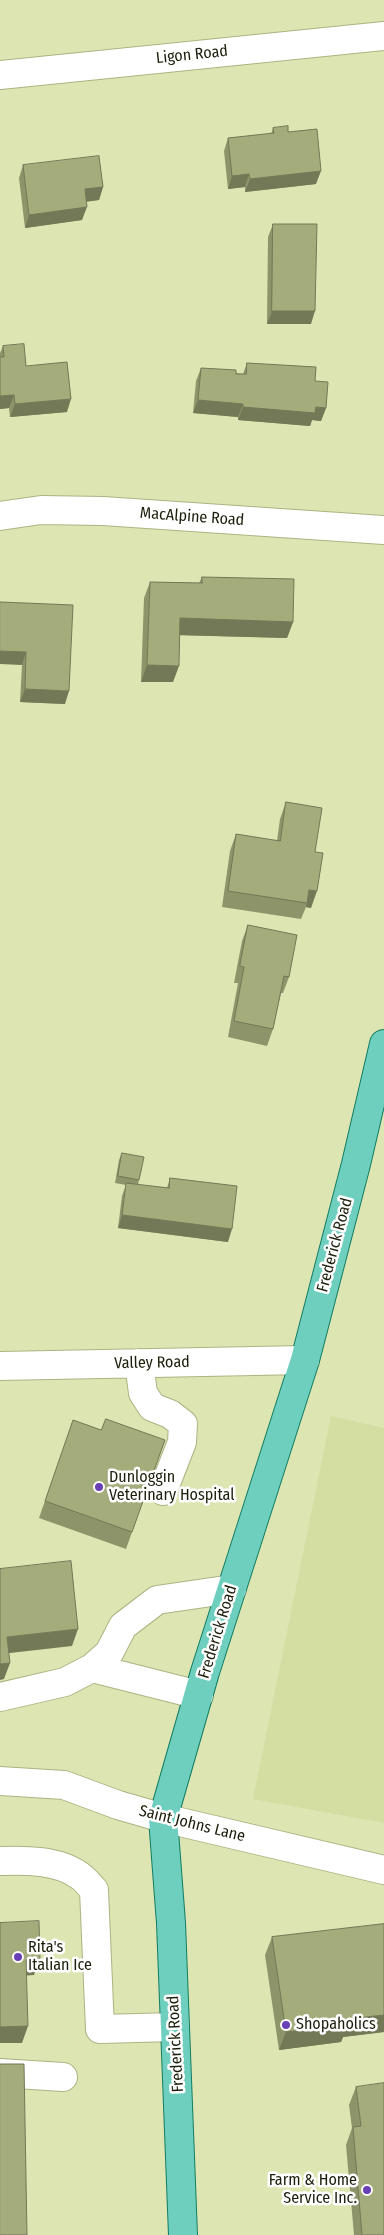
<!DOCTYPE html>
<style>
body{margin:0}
canvas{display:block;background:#dde5b2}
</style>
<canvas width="384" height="2235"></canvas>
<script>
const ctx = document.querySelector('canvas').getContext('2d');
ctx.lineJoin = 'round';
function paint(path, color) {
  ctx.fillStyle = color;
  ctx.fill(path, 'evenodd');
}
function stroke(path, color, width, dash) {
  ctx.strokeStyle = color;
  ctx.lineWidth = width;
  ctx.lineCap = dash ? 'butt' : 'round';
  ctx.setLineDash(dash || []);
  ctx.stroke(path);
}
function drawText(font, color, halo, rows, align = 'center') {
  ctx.font = font + ' "Fira Sans Condensed",sans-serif';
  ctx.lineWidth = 5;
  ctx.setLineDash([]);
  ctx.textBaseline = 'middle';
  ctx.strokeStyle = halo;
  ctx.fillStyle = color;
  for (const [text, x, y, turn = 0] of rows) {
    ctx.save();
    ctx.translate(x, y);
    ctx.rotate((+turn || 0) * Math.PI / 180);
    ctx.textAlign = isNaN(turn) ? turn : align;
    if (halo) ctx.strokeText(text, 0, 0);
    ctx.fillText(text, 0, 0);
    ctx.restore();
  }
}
paint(new Path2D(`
 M331,1416L384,1428V1823L253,1799Z`), '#d4dda2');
const minor = new Path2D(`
 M0,75L384,36
 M0,516L41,510L103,511L384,530
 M139,1363L143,1393L152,1407L170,1414L183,1424L182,1442L163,1491
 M0,1366L305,1360
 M92,1668L199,1695
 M0,1697L65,1682L92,1668L109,1653L123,1626L157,1600L232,1589
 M0,1781L64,1785L118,1805L163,1818L384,1870
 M0,1861C25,1860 59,1860 80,1876C85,1879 89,1885 94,1890L100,2029L175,2027
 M0,2073L63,2077`);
const major = new Path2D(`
 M183,2235L171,1923L163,1818L205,1672L305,1360L356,1164L384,1044`);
stroke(minor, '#acb482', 30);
stroke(major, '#127d63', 30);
stroke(minor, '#fff', 28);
stroke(major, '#6ecfbe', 28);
paint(new Path2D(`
 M273,128L288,132L316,184L245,192V187L228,189L224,151L228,138L271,134Z
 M23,165L103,187L99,200L86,202L82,220L25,228L19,178Z
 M273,224L311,324H267L268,237Z
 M3,346L26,366L67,412L10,417L9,408L0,409V353Z
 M247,363L315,381L326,408L321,421L312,420L310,426L238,420V417L193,413L196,381L201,368L243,374Z
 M202,577L293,622L287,638L180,635L173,682H141L144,598L150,582L199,583Z
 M0,602L65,704L20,702L22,665Z
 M286,802L315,852L311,908L306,907L301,919L222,907L230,851L236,834L277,841L280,819Z
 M248,925L289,977L283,993H281L273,1029L267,1046L228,1037L238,983H234L242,941Z
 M122,1153L139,1180L138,1185L167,1188L170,1178L228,1242L118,1228L122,1196L126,1185L115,1183L119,1160Z
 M73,1420L101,1430L165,1440L126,1549L39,1518Z
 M384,1924V2032L343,2037L341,2042L279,2050L265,1955L272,1937Z
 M356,2087L384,2235H354L346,2145L352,2128L349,2105Z`), '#8d946a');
paint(new Path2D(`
 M321,171L316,184L245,192L250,179Z
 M249,174L245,187L228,189L232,176Z
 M103,187L99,200L80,202L85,189Z
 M87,207L82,220L25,228L29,215Z
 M272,311H315L311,324H267Z
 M14,395L9,408L0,409V396Z
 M71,399L67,412L10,417L15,404Z
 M198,400L243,404L238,417L193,413Z
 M243,407H316L326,408L321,421L312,420L310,426L238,420Z
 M180,618L293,622L287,638L174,635Z
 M0,651L26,652L22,665L0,664Z
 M147,665L179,666L173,682H141Z
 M25,689L69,691L65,704L20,702Z
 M309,890L317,891L311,908L306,907L307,903Z
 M122,1215L232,1229L228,1242L118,1228Z
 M78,1629L72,1646L1,1654L7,1637Z
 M10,1663L4,1679L0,1680V1664Z
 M40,1959L34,1975L20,1976L26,1960Z
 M384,2015V2032L343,2037L341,2042L279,2050L286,2032L346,2019Z
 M28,2026L22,2043H0V2027Z`), '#737856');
const building = new Path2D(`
 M288,126V132L317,129L321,171L250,179L249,174L232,176L228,138L274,133L273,128Z
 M99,156L103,187L85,189L87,207L29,215L23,165Z
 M273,224H317L315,311H272Z
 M24,344L26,366L67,362L71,399L15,404L14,395L0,396V357H4L3,346Z
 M247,363L316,367L315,381L328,382L326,408L316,407L315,413L243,407V404L198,400L201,368L236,370V374H246Z
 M202,577L294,579L293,622L180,618L179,666L147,665L150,582L202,583Z
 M0,602L73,605L69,691L25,689L26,652L0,651Z
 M286,802L322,808L315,852L323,853L317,891L309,890L307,903L228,891L236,834L280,841Z
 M248,925L297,935L289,977L284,976L273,1029L234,1021L244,967L240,966Z
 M122,1153L144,1157L139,1180L118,1176Z
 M170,1178L237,1186L232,1229L122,1215L126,1183L169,1188Z
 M106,1419L165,1440L132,1532L45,1501L73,1420L101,1430Z
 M71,1561L78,1629L7,1637L10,1663L0,1664V1569Z
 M39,1921L40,1959L26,1960L28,2026L0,2027V1923Z
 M384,1924V2015L346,2019L348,2024L286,2032L272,1937Z
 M0,2064H24L27,2235H0Z
 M384,2083V2235H362L353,2127L361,2126L356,2087Z`);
paint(building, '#a4ac7b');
stroke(building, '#737856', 1);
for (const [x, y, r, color] of [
 [99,1487,5,"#693eb6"],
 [18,1957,5,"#693eb6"],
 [286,2025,5,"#693eb6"],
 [367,2190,5,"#693eb6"]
]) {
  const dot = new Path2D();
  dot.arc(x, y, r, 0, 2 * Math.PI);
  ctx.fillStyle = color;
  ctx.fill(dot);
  stroke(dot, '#fff', 2);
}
drawText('16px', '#1c1f0b', '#fff', [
 ["Ligon Road",192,55,-6],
 ["MacAlpine Road",192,517,4],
 ["Frederick Road",335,1245,-75],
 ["Valley Road",152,1363,-1],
 ["Frederick Road",218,1632,-73],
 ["Saint Johns Lane",192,1824,14],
 ["Frederick Road",176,2044,-93]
]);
drawText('16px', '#1c1f0b', '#fff', [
 ["Dunloggin",109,1478],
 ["Veterinary Hospital",109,1496],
 ["Rita's",28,1948],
 ["Italian Ice",28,1966],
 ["Shopaholics",296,2025],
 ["Farm & Home",357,2181,"right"],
 ["Service Inc.",357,2199,"right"]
], 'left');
</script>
